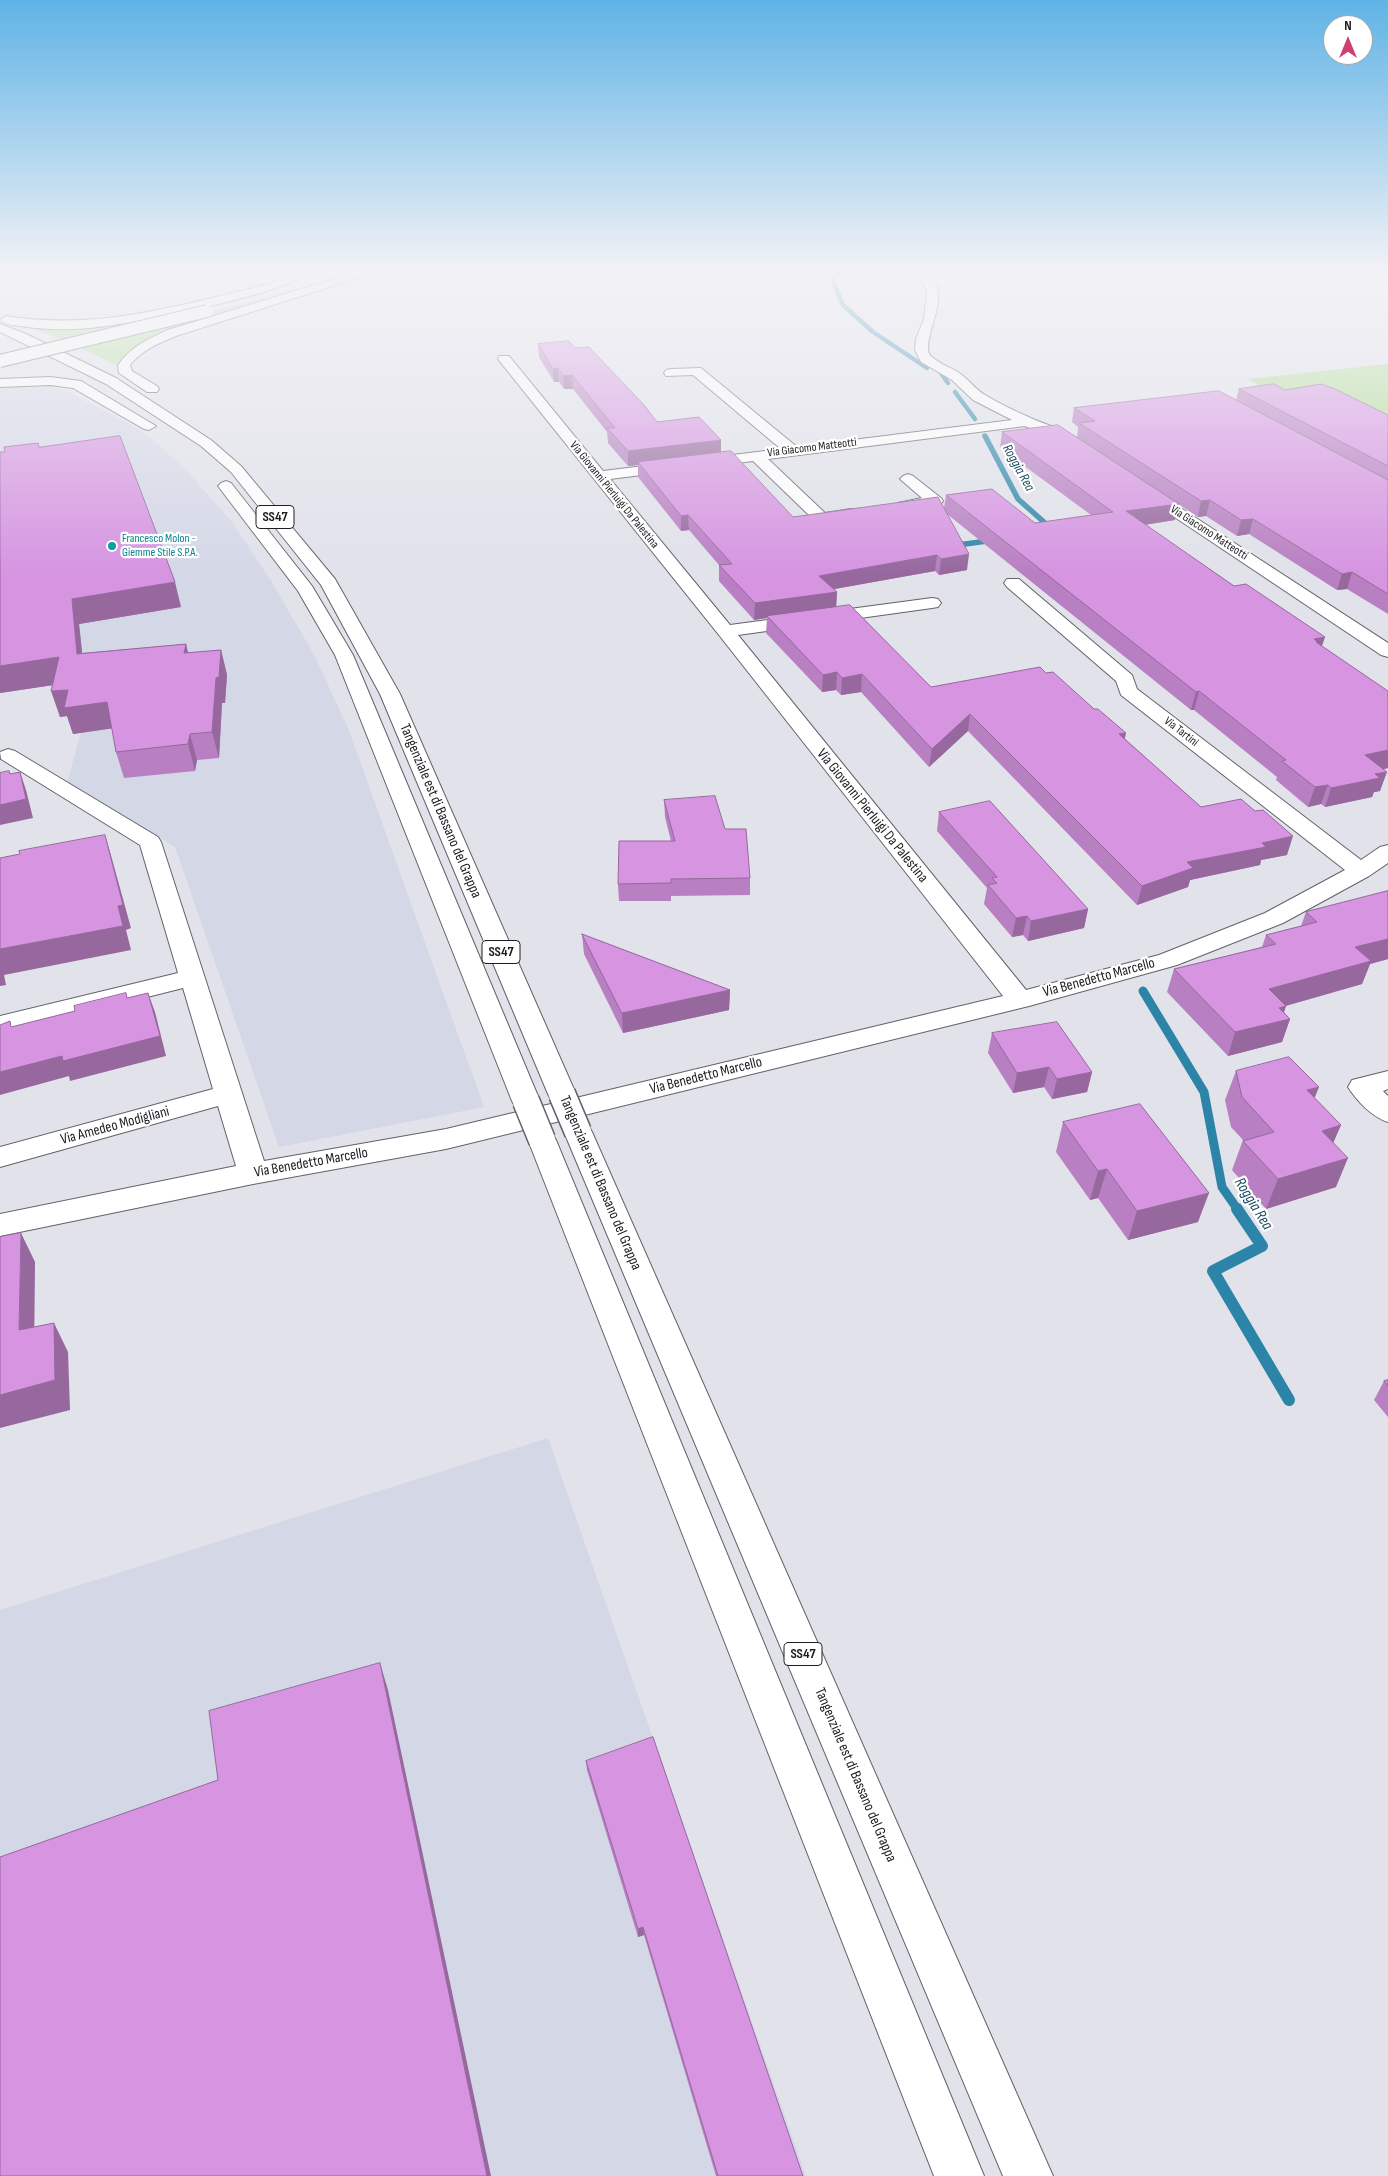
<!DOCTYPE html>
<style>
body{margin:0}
#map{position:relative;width:1388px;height:2176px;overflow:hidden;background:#e1e2ea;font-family:"Sofia Sans Condensed",sans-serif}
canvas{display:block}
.north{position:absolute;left:1323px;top:15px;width:50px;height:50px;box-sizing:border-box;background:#fff;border:1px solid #a5a5a6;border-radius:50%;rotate:0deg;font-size:14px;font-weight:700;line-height:20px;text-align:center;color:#1d1d20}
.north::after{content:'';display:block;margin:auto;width:18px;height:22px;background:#ce416e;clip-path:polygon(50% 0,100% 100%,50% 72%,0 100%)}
</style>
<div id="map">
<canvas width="1388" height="2176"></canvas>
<div class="north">N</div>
</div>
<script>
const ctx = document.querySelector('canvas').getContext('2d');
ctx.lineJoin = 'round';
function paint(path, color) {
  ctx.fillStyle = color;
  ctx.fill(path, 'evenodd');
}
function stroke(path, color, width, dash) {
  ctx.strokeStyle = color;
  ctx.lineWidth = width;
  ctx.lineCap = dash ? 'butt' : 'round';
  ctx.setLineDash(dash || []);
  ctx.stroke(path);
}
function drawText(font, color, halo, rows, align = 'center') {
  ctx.font = font + ' "Sofia Sans Condensed",sans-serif';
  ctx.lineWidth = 4.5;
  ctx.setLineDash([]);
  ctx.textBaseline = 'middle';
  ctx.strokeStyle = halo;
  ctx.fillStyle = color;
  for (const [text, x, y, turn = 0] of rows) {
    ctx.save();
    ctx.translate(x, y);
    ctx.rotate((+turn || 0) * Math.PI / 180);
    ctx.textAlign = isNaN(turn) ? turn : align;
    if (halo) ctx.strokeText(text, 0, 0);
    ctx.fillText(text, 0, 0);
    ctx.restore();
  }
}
paint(new Path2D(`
 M23,384L47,385L63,389L135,427L158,444L187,471L231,521L270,579L313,653L348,728L484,1107L279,1147L175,847L67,783L97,673L0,675V386Z
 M548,1438L806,2176H0V1610Z`), '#d4d7e6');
paint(new Path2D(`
 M296,281L299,282L179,316L67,342L30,327H73L258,291Z
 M321,282L155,337L128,351L116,365L78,347Z
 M1388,364V452L1247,379Z`), '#b0de93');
stroke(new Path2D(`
 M844,270L832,279L843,305L873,332L927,368
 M941,373L948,383
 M955,392L975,419`), '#2c85a9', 4.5);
stroke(new Path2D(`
 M985,436L1018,499L1054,531
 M951,546L994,540`), '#2c85a9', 5.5);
stroke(new Path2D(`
 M1143,991L1204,1092L1222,1187L1238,1210`), '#2c85a9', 9);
stroke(new Path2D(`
 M1237,1209L1262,1246L1213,1271L1289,1400`), '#2c85a9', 12);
const minor = new Path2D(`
 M903,270C974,270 913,342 932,357C941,365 953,368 962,375C970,381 976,390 985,395C1000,404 1017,412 1033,419C1048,426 1071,430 1080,444L1078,447H1068L1056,439L1025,426L768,459L825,513L851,509L857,511L859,514L857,517C844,520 828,524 815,521L753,461L610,479L730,625L932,598L938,599L941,603L938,607L932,608L738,635L1026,990L1159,955L1265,913L1345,870L1121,695L1116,681L1007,587L1004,583L1007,579H1019L1132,675L1137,689L1361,860L1380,847L1388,845V863L1369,876L1283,923L1177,965L1029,1006L446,1149L253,1184L0,1236V1214L236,1166L218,1106L0,1167V1147L213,1089L183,988L0,1034V1016L178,973L140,845L1,759L0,752L8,749L15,751L158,837L161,842L264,1161L446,1129L1003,996L719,635L498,359L499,356H509L603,471L781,449L693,375L666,376L664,373L666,370L671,369L701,368L797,447L1012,420L973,400L952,380L921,362L915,350L916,339L924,319L927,291L923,283Z
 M908,474L913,476L941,498L943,501L941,504L904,511L898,509L896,506L898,503L922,498L900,479L903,476Z
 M1145,486L1150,488L1388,643V657L1381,655L1140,494L1137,491L1140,488Z
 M1388,1071V1089L1383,1091L1388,1096V1122C1372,1117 1357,1101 1348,1087L1352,1080Z`);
const major = new Path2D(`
 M306,270L345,272L385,270L384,272C358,279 333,282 307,272Z`);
const highway = new Path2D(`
 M299,270H311C291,294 127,325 89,328C67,330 44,330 21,326C14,325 5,325 0,320L6,316C81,328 147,314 220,296C247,289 275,285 299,270Z
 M360,271L364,272L366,274L364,276L176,336C159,343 142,350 130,365L132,371L157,386L159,389L157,392H147L119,373L118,365C130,347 148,339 168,330Z
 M0,324L24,333L116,378L211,440L241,466L335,579L400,694L576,1094L572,1101L562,1103L552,1101L548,1094L380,694L321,585L231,472L201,446L106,384L0,332Z
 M50,377L81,381L156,426L149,430L144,429L73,388L50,385L0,387V379Z
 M226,481L231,483L312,586L353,655L540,1101L536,1108L526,1111L516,1108L512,1101L335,655L298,591L218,486L221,483Z
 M578,1122L588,1125L592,1132L1053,2176H1003L564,1132L568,1125Z
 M542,1130L552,1133L556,1140L984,2176H934L528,1140L532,1133Z`);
stroke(minor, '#62636a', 2);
stroke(major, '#62636a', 2);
stroke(highway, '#62636a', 2);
paint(minor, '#fff');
paint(major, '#fff');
paint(highway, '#fff');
const highwayBridgeFar1 = new Path2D(`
 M0,361L207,311`);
const highwayBridge = new Path2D(`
 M562,1094L578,1132
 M526,1101L542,1140`);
stroke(highwayBridgeFar1, '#62636a', 14, []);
stroke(highwayBridge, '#62636a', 29, []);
stroke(highwayBridgeFar1, '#fff', 12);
stroke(highwayBridge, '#fff', 26);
paint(new Path2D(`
 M538,344L575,348L657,422L721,452L793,517L944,508L946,495L1035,523L1091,515L1000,448L1002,432L1077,437L1078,427L1072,422L1074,408L1236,400L1239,389L1285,390L1388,415V614L1347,589L1337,590L1249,534L1237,536L1206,516L1198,517L1178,504L1175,520L1145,525L1322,646L1388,768L1384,769L1380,791L1374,792L1372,797L1325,807L1321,804L1308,807L1276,780L1277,777L1194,710H1191L947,514L967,570L939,575L935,571L834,589L837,592L836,607L931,687L1046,673L1126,733L1124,738L1201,807L1287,855L1261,860L1260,865L1190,880L1188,887L1137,905L968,731L929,767L861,692L841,695L836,690L822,692L766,633L767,618L754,620L719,581V565L689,530L681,531L638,477V465L628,466L608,443L607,432L573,389H564L559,382H554L539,357Z
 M39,447L181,607L79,624L82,653L186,644L188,653L221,650L227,675L225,703H222L219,758L197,760L195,771L124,778L116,752L112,728L73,734L67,716L60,717L53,685L0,693V700V452Z
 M664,800L725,829L750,878V895L671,896V901H619L618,884L671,841L665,817Z
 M939,812L1088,909L1084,928L1028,941L1023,935L1012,937L984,904L987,888L937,831Z
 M1388,891V959L1370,964L1362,984L1286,1006L1284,1012L1290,1019L1282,1042L1228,1056L1167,992L1174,969L1262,947L1266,935L1301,926L1306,912Z
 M582,934L730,990L729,1010L623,1033L584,954Z
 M992,1033L1092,1072L1087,1092L1052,1099L1044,1087L1013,1093L988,1053Z
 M1236,1071L1314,1098L1341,1125L1333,1142L1336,1187L1266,1209L1232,1170L1243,1140L1231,1127L1225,1100Z
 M1063,1122L1198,1222L1128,1240L1098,1198L1090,1200L1056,1152Z
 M1388,1380V1417L1374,1400L1384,1381Z
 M586,1761L803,2176H716L644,1935L638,1937L587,1770Z`), '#b87fc2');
paint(new Path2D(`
 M558,368L559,382H554L553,369Z
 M572,375L573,389H564L563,376Z
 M721,440V455L638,462V465L628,466V451Z
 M1210,500L1206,516L1198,517L1201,501Z
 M1179,504L1175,520L1123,528L1126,511Z
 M688,515L689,530L681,531V516Z
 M1253,519L1249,534L1237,536L1241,520Z
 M969,554L967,570L939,575L941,559Z
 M937,555L935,571L818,592L819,576Z
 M1352,572L1347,589L1337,590L1342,574Z
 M175,582L181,607L79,624L85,679L77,654L72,599Z
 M837,592L836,609L767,616V618L754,620L755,603Z
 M1325,637L1319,655L1314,639Z
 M186,644L192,669L184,653Z
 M221,650L227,675L225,703H222L219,758L212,732L216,678Z
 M59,657L67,683L0,693V700V666Z
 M837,672L836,690L822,692L823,675Z
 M862,674L861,692L841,695L842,678Z
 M68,690L107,702L115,728L73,734L67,716L60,717L51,691Z
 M1199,691L1194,710H1191L1196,692Z
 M970,714L968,731L929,767L932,749Z
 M1126,733L1122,751L1119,734Z
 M190,734L197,760L195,771L188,744Z
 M1388,750V768L1359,775L1365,755Z
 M20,772L26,790L33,818L0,825V805Z
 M1387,772L1380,791L1374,792L1372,797L1325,807L1331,788L1375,774Z
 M1328,785L1321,804L1308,807L1315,787Z
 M105,835L112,859L131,928L126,930L131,950L4,975L6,985L0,986V949L118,906Z
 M1293,836L1287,855L1261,860L1260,865L1190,880L1188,887L1137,905L1142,886L1187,862L1262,843Z
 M1088,909L1084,928L1028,941L1031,921Z
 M1027,916L1023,935L1012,937L1016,918Z
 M1388,939V959L1370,964L1362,984L1281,1007L1286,1006L1281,1021L1290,1019L1282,1042L1228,1056L1235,1032L1269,989L1355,947Z
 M730,990L729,1010L623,1033L622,1013Z
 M148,993L155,1012L166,1056L70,1081L69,1076L0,1095V1072Z
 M1049,1067L1044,1087L1013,1093L1017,1073Z
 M1092,1072L1087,1092L1052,1099L1057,1079Z
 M1319,1087L1307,1117V1090Z
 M1341,1125L1328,1155L1322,1131Z
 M1348,1158L1336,1187L1266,1209L1278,1179Z
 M1107,1169L1098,1198L1090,1200L1098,1171Z
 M1209,1193L1198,1222L1128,1240L1137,1211Z
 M21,1233L35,1262L34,1360L19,1330Z
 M54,1323L68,1352L70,1410L0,1428V1395Z
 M380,1663L388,1690L491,2176H487Z
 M643,1927L644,1935L638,1937V1929Z`), '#96689e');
const building = new Path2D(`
 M569,341L575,348L589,347L644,405L657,422L699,417L721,440L628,451L607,428H615L572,375L563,376L558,368L553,369L538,344Z
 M1274,384L1285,390L1321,384L1335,389L1388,415V466L1239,389Z
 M1219,391L1388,480V594L1352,572L1342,574L1253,519L1241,520L1210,500L1201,501L1079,423L1095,421L1074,408Z
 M1058,425L1179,504L1126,511L1234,586L1246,584L1325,637L1314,639L1318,642H1316L1388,691V750L1365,755L1387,772L1375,774L1380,778L1331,788L1328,785L1315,787L1282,761L1286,760L1199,691L1196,692L946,495L992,489L1035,523L1113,512L1002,432Z
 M120,436L175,582L72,599L77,654L186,644L184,653L221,650L219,677L216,678L212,732L190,734L188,744L116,752L107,702L64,708L68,690L51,691L59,657L0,666V452H5L4,447L38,443L39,447Z
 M731,451L793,517L938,497L969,554L941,559L937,555L819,576L837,592L755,603L719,565L732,564L688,515L681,516L638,462Z
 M850,605L931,687L1040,667L1046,673L1053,672L1094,709H1098L1126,733L1119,734L1201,807L1241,799L1255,811L1263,810L1293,836L1262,843L1266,847L1187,862L1193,868L1142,886L970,714L932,749L862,674L842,678L837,672L823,675L767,616Z
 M9,771L10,774L20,772L26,799L0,805V773Z
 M715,796L725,829H746L750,878L671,879V883L618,884L619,841H675L664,800Z
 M990,801L1088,909L1031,921L1027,916L1016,918L988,885L997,883L992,878L997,877L939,812Z
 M105,835L123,905L118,906L123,926L0,949V858L20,854L19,851Z
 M1388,891V939L1355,947L1371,961L1269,989L1286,1006L1279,1008L1290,1019L1235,1032L1174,969L1276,944L1266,935L1317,922L1306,912Z
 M582,934L730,990L622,1013Z
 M126,993L127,998L148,993L160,1036L63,1061L62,1056L0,1072V1025L10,1021L11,1027L75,1011L74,1006Z
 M1057,1022L1092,1072L1057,1079L1049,1067L1017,1073L992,1033Z
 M1289,1057L1319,1087L1307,1090L1341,1125L1322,1131L1348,1158L1278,1179L1243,1141L1274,1132L1242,1097L1236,1071Z
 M1140,1104L1209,1193L1137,1211L1107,1169L1098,1171L1063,1122Z
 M21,1233L19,1330L54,1323L55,1380L0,1395V1237Z
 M1388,1380V1386L1384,1381Z
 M380,1663L487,2176H0V1857L218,1780L209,1711Z
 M653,1737L803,2176H718L643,1927L638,1929L586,1761Z`);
paint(building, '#d694e1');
stroke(building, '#96689e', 1);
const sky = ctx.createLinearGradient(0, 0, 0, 574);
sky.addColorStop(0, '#5fb3e6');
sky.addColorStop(0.47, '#f2f2f6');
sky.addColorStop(1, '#f2f2f600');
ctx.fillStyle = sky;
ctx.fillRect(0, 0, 1388, 574);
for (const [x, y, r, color] of [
 [112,546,5,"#0f9aa8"]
]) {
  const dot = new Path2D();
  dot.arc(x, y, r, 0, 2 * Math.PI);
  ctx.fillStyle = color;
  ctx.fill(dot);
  stroke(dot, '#fff', 2);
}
drawText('12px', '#1d1d20', '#fff', [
 ["Via Giacomo Matteotti",812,448,-7],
 ["Via Giovanni Pierluigi Da Palestina",614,495,51],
 ["Via Giacomo Matteotti",1209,533,33],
 ["Via Tartini",1181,732,38]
]);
drawText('12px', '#0d838f', '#fff', [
 ["Francesco Molon -",122,539],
 ["Giemme Stile S.P.A.",122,553]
], 'left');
drawText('italic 14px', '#174a5f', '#fff', [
 ["Roggia Rea",1018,468,61]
]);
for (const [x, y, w] of [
 [275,517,38],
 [501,952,38],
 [803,1654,38]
]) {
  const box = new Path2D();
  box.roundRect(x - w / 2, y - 11.5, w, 23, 4);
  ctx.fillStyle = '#fff';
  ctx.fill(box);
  stroke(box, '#1d1d20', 1);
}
drawText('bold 14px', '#1d1d20', null, [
 ["SS47",275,517],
 ["SS47",501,952],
 ["SS47",803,1654]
]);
drawText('15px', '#1d1d20', '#fff', [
 ["Tangenziale est di Bassano del Grappa",440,811,67],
 ["Via Giovanni Pierluigi Da Palestina",872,816,51],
 ["Via Benedetto Marcello",1099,978,-15],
 ["Via Benedetto Marcello",706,1076,-14],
 ["Via Amedeo Modigliani",115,1126,-15],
 ["Via Benedetto Marcello",311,1163,-10],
 ["Tangenziale est di Bassano del Grappa",600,1183,67],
 ["Tangenziale est di Bassano del Grappa",855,1775,67]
]);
drawText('italic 16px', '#174a5f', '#fff', [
 ["Roggia Rea",1253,1204,58]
]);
</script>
